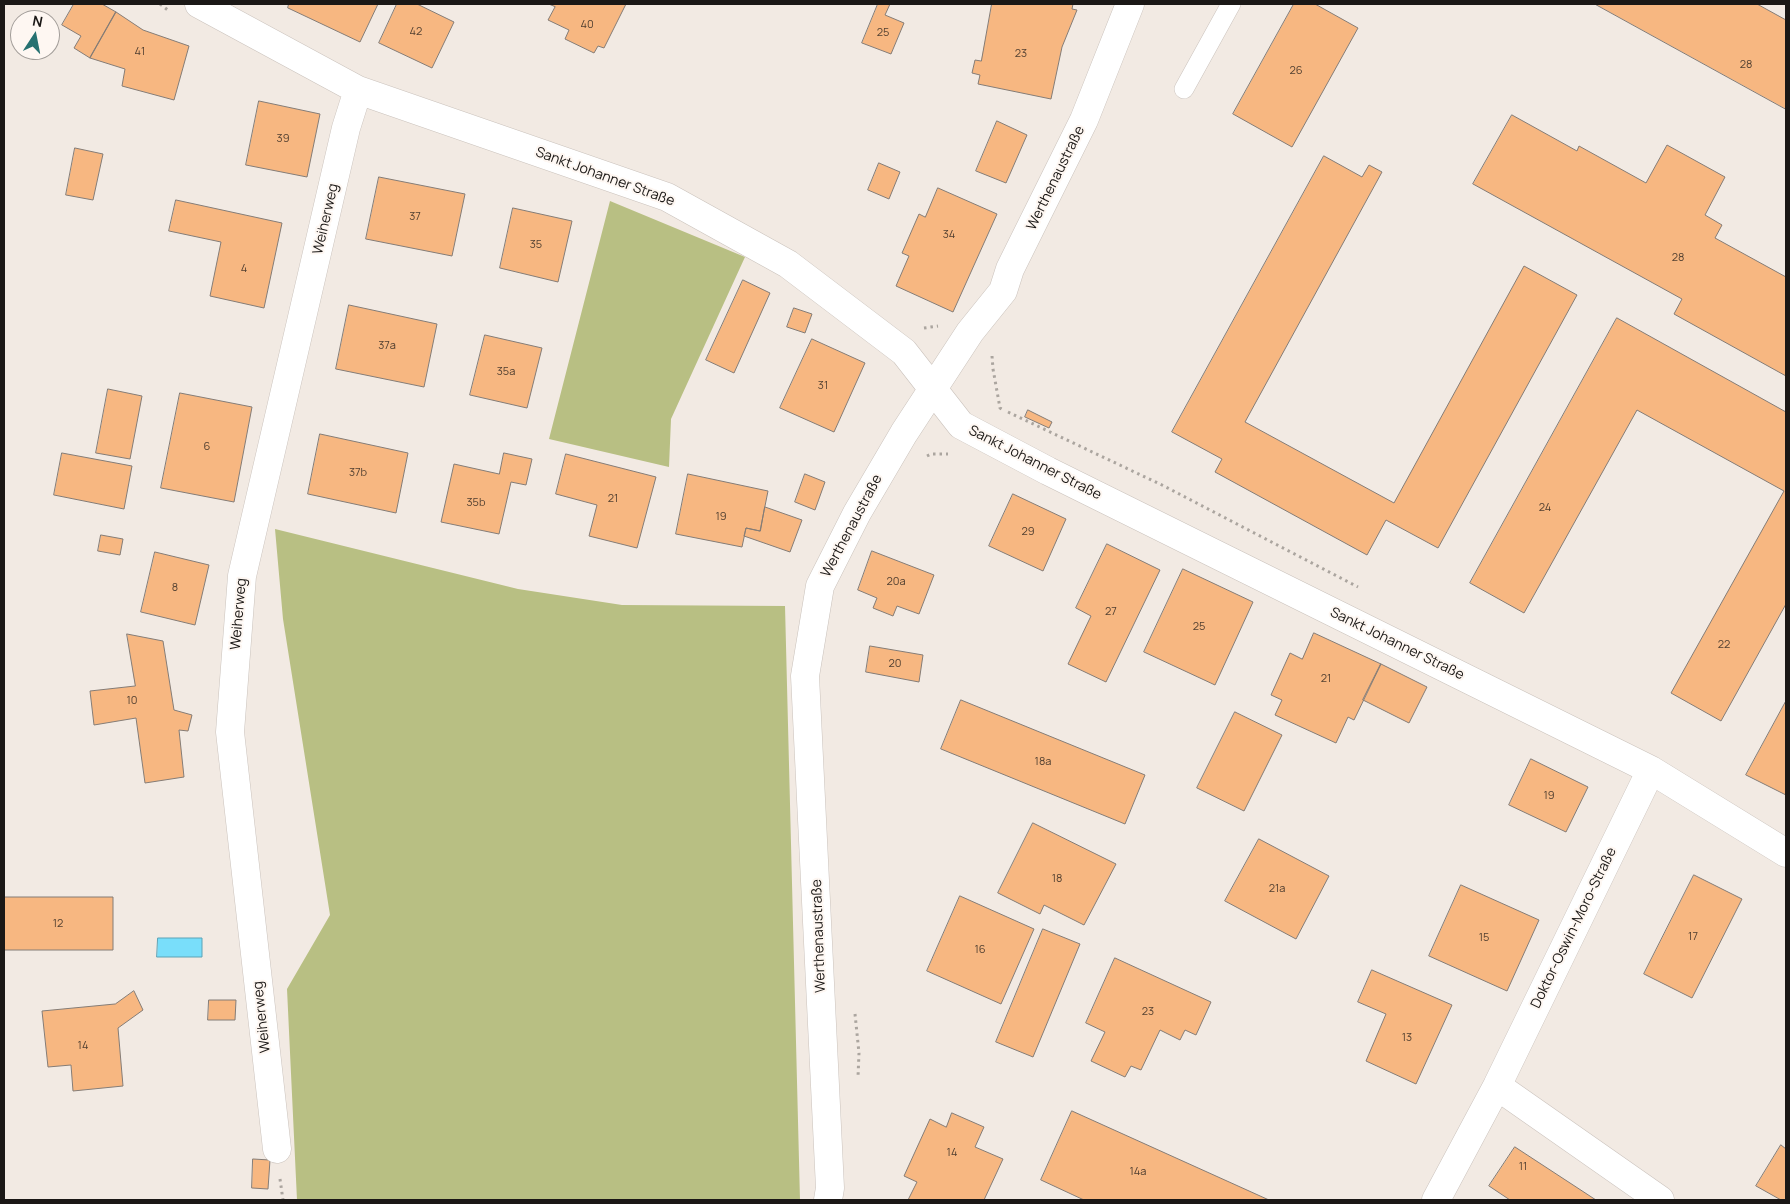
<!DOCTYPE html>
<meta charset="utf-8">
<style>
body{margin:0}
#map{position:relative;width:1790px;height:1204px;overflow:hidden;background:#f2eae3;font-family:Manrope,sans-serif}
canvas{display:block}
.frame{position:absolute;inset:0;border:5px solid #1b1816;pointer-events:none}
.north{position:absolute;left:10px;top:10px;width:50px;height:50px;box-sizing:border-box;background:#fef7f2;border:1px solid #a39e9a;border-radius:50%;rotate:11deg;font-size:14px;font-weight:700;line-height:20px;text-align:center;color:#1b1816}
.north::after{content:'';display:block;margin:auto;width:18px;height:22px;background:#267171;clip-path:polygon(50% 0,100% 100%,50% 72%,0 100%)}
</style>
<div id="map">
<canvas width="1790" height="1204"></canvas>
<div class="frame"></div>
<div class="north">N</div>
</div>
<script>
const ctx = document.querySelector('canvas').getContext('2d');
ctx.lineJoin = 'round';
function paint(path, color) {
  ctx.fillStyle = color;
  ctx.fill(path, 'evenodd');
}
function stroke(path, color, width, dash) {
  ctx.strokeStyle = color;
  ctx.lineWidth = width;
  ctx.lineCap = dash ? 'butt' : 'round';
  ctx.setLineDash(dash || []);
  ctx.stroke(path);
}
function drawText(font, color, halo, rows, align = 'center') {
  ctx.font = font + ' Manrope,sans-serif';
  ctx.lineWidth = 4;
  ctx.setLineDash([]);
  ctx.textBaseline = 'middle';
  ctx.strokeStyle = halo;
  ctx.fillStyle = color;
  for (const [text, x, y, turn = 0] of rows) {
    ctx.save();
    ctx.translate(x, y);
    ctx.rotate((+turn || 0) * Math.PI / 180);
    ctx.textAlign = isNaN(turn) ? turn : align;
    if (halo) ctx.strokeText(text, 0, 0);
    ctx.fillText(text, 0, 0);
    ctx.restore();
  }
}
paint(new Path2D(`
 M610,201L745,257L671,419L669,467L549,439Z
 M275,529L518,589L622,605L785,606L800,1200H297L287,989L330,915L283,619Z`), '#b8bf83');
const water = new Path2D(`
 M158,938H202V957H157Z`);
paint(water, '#79defa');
stroke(water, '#5da3b6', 1);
const building = new Path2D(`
 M74,4H102L116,12L90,58L74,48L81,36L62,25Z
 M289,4H378L360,42L288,8Z
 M397,4H417L454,22L432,68L379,43Z
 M549,4H626L604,48L598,46L594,53L565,39L569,30L548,20L555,7Z
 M878,4H890L885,15L904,23L891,54L862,43Z
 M992,4H1073L1072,9L1077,10L1062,47L1051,99L978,84L980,75L972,73L975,60L981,61Z
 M1294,4H1315L1358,28L1292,147L1233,114Z
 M1595,4H1757L1786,20V109Z
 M116,12L143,30L189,46L174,100L122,86L125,69L90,58Z
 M259,101L320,114L307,177L246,165Z
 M1512,115L1577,151L1579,146L1646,183L1667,145L1725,177L1705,215L1722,225L1715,238L1786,277V376L1674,314L1682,299L1473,184Z
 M997,121L1027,135L1006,183L976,171Z
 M75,148L103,154L93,200L66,195Z
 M1324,156L1362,177L1369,165L1382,172L1245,422L1394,503L1524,266L1577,295L1438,548L1386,520L1367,555L1215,472L1222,459L1172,432Z
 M879,163L900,172L889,199L868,190Z
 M379,177L465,194L452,256L366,239Z
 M938,188L997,214L953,312L896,286L909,256L902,253L919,214L925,217Z
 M176,200L282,223L264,308L210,296L221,242L169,231Z
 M513,208L572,221L558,282L500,268Z
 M743,280L770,293L734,373L706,360Z
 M349,305L437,324L424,387L336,369Z
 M794,308L812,314L805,333L787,327Z
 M1617,318L1786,412V604L1721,721L1671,693L1784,491L1637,410L1524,613L1470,583Z
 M485,335L542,348L527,408L470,395Z
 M812,339L865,363L834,432L780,408Z
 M108,389L142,396L130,459L96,453Z
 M180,393L252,407L234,502L161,488Z
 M1028,410L1052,422L1049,428L1025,417Z
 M320,434L408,453L396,513L308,494Z
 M62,453L132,466L124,509L54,495Z
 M504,453L532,459L526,485L511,482L499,534L441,522L454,464L499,474Z
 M566,454L656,477L637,548L589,536L597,505L556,494Z
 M688,474L768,491L760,531L746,528L742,547L676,534Z
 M805,474L825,482L815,510L795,502Z
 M1013,494L1066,519L1043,571L989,546Z
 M765,507L802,520L790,552L744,536L746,528L760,531Z
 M101,535L123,539L120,555L98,551Z
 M1107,544L1160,570L1106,682L1068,664L1091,616L1076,608Z
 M872,551L934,575L919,614L897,606L893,616L873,608L877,598L858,590Z
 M155,552L209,565L195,625L141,612Z
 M1183,569L1253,602L1215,685L1144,652Z
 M1314,633L1381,664L1354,720L1348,717L1336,743L1275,715L1282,700L1271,695L1290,653L1302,659Z
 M127,634L163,641L174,710L192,715L188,731L179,730L184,777L145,783L136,718L94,725L90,691L135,686Z
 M870,646L923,655L919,682L866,672Z
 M1381,664L1427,687L1409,723L1363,700Z
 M961,700L1145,775L1125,824L941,749Z
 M1786,701V795L1746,775Z
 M1235,712L1282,735L1244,811L1197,788Z
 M1531,759L1588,787L1566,832L1509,805Z
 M1033,823L1116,864L1084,925L1044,905L1040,914L998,893Z
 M1259,839L1329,876L1296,939L1225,901Z
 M1694,875L1742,899L1692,998L1644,974Z
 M1461,885L1539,920L1507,991L1429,956Z
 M960,896L1034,929L1001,1004L927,971Z
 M4,897H113V950H4Z
 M1043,929L1080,944L1033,1057L996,1042Z
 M1115,958L1211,1002L1196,1035L1185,1030L1180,1040L1160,1030L1141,1070L1131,1066L1125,1077L1091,1061L1105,1032L1086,1023Z
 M1372,970L1452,1005L1416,1084L1366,1061L1386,1014L1358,1002Z
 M134,991L143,1010L118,1028L123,1086L73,1091L71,1065L48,1067L42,1011L115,1004Z
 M209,1000H236L235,1020H208Z
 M1072,1111L1269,1200H1084L1041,1180Z
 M952,1113L984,1127L975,1147L1003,1159L984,1200H908L917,1182L904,1176L930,1119L946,1127Z
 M1781,1145L1786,1149V1200H1781L1756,1186Z
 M1515,1147L1596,1200H1510L1489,1186Z
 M253,1159L270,1160L268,1189L252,1188Z`);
paint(building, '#f7b781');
stroke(building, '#847c76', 1);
const service = new Path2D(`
 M1184,89L1231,4`);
const minor = new Path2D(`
 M199,4L358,90L667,197L788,264L904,352L961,425L1048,471L1651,770L1786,853
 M1497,1086L1660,1200
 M277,1149L230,732L242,576L346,128L358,90
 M828,1200L830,1188L805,676L820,586L857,513L904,433L970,332L1003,291L1010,269L1084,120L1130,4
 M1436,1200L1497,1086L1651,770`);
stroke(service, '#cac2bc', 20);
stroke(minor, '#cac2bc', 29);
stroke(new Path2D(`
 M160,4L169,11
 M924,328L938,326
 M992,356L993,369L1000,408L1003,410
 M1008,412L1164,486L1358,587
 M927,456L931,454H948
 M855,1014L859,1053L858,1077
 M280,1179L283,1200`), '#aba59f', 3, [2.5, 4]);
stroke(service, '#fff', 19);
stroke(minor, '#fff', 28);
drawText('11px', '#524031', null, [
 ["40",587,25],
 ["42",416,32],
 ["25",883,33],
 ["41",140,52],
 ["23",1021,54],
 ["28",1746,65],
 ["26",1296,71],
 ["39",283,139],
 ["37",415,217],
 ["34",949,235],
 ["35",536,245],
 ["28",1678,258],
 ["4",244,269],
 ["37a",387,346],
 ["35a",506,372],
 ["31",823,386],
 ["6",207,447],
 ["37b",358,473],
 ["21",613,499],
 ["35b",476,503],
 ["24",1545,508],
 ["19",721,517],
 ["29",1028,532],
 ["20a",896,582],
 ["8",175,588],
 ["27",1111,612],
 ["25",1199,627],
 ["22",1724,645],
 ["20",895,664],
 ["21",1326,679],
 ["10",132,701],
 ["18a",1043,762],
 ["19",1549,796],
 ["18",1057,879],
 ["21a",1277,889],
 ["12",58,924],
 ["17",1693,937],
 ["15",1484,938],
 ["16",980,950],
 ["23",1148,1012],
 ["13",1407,1038],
 ["14",83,1046],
 ["14",952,1153],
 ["11",1523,1167],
 ["14a",1138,1172]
]);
drawText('14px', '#1b1816', '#fef7f2', [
 ["Sankt Johanner Straße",605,177,20],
 ["Werthenaustraße",1056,178,-64],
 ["Weiherweg",326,219,-77],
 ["Sankt Johanner Straße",1035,463,27],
 ["Werthenaustraße",852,526,-62],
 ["Weiherweg",239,614,-85],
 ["Sankt Johanner Straße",1397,644,26],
 ["Doktor-Oswin-Moro-Straße",1574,928,-64],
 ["Werthenaustraße",819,936,-92],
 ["Weiherweg",262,1017,-96]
]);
</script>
